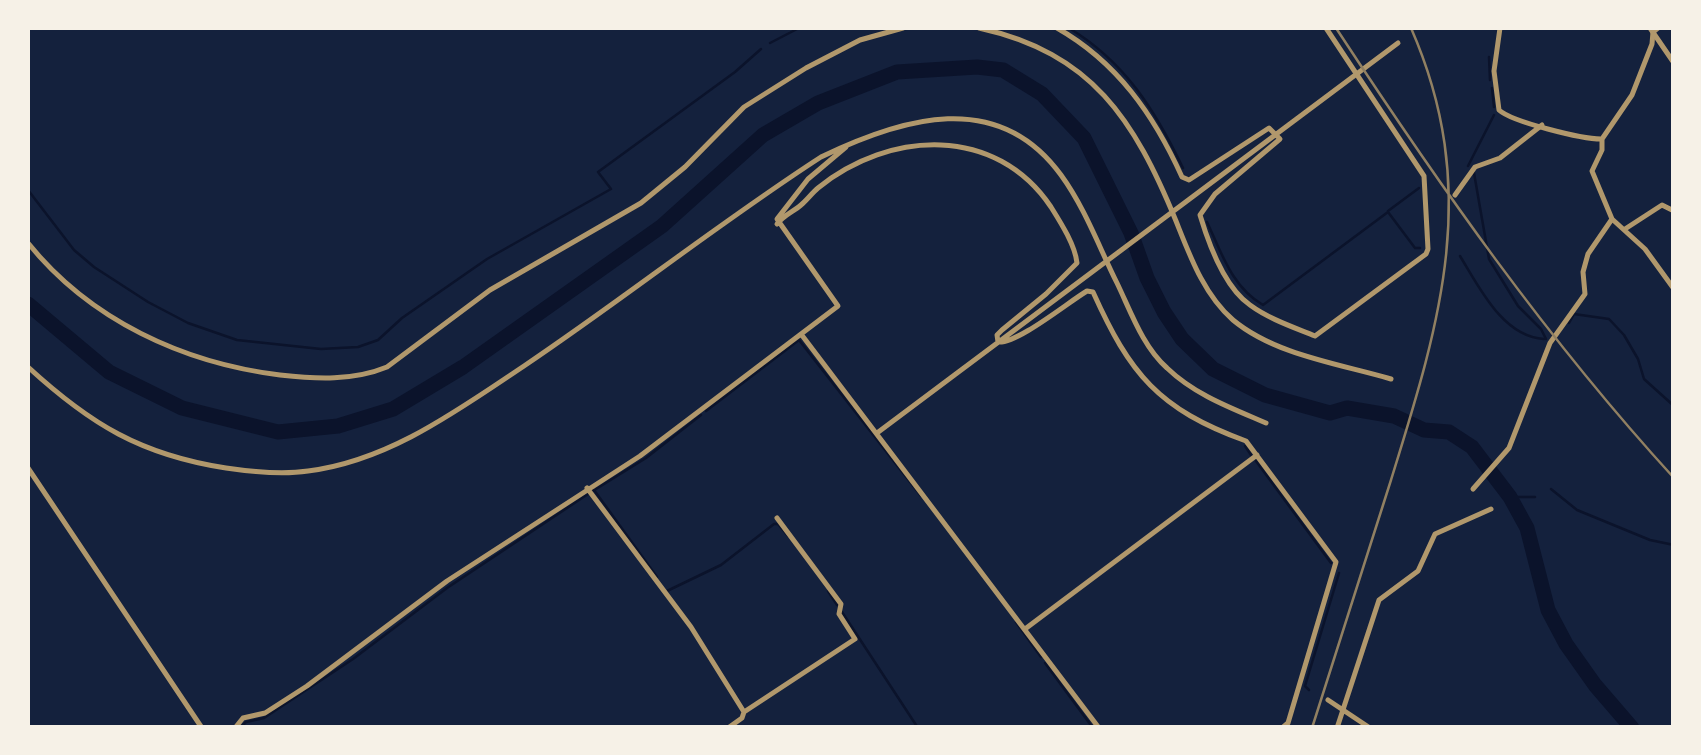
<!DOCTYPE html>
<style>
body{margin:0}
#map{position:relative;width:1701px;height:755px;overflow:hidden;background:#14213d;font-family:Spectral,serif}
canvas{display:block}
.frame{position:absolute;inset:0;border:30px solid #f6f1e7;pointer-events:none}
</style>
<div id="map">
<canvas width="1701" height="755"></canvas>
<div class="frame"></div>
</div>
<script>
const ctx = document.querySelector('canvas').getContext('2d');
ctx.lineJoin = 'round';
function stroke(path, color, width, dash) {
  ctx.strokeStyle = color;
  ctx.lineWidth = width;
  ctx.lineCap = dash ? 'butt' : 'round';
  ctx.setLineDash(dash || []);
  ctx.stroke(path);
}
stroke(new Path2D(`
 M1069,28C1125,62 1155,110 1183,168
 M770,43L799,28
 M1489,57L1490,80
 M1492,88L1494,107
 M1468,166L1494,115
 M1474,173L1489,259L1518,306L1541,329L1546,339
 M28,190L74,250L94,267L148,302L188,323L237,340L321,349L358,347L378,340L402,318L487,259L611,189L598,172L735,72L761,49
 M1388,211L1419,188
 M1207,222C1222,254 1232,287 1263,305L1388,212L1415,248H1420
 M1460,256C1479,287 1503,337 1544,339
 M1569,323L1574,314L1609,319L1624,335L1638,359L1644,379L1674,406
 M706,411L799,340L921,496
 M1245,446L1251,455
 M1256,461L1331,563
 M596,489L646,458L701,415
 M1551,489L1577,510L1650,540L1674,545
 M1510,497H1535
 M667,591L721,565L774,524H778L788,536
 M828,591L837,605
 M842,612L918,728
 M1016,622L1041,657
 M1045,663L1093,728
 M1309,690L1305,686L1339,573
 M240,728L246,722L264,718L353,659L447,588L594,490L657,577`), '#0b132b', 2.5);
stroke(new Path2D(`
 M28,304L109,372L182,408L278,432L338,426L393,409L463,367L662,226L763,135L818,103L897,72L977,67L1003,70L1042,94L1084,138L1131,233L1147,278L1164,312L1182,339L1213,369L1265,395L1330,413L1347,408L1394,416L1424,430L1449,432L1472,447L1510,497L1527,528L1548,610L1566,644L1595,685L1632,728`), '#0b132b', 15);
stroke(new Path2D(`
 M979,28C1092,53 1134,119 1176,221C1190,256 1204,295 1233,320C1275,355 1340,364 1391,379
 M1057,28C1117,62 1154,115 1182,177L1189,180L1269,128L1280,139L1215,194L1200,215C1209,245 1224,287 1250,305C1269,319 1293,327 1315,336L1426,254L1428,249L1424,176L1326,28
 M1500,28L1494,71L1499,110C1512,122 1582,139 1601,139
 M1658,28L1653,32L1652,44L1632,95L1602,139V150L1592,171L1612,219L1645,249L1674,289
 M1455,195L1475,167L1500,158L1542,125
 M777,224C784,215 793,212 801,205C807,200 812,193 818,188C890,130 996,125 1051,207C1061,223 1075,245 1077,263L1046,294L1002,330L997,335L998,342C1017,344 1067,303 1087,291L1093,292C1130,374 1158,409 1246,441L1336,562L1288,723L1282,728
 M1625,229L1662,205L1674,211
 M28,243C90,320 183,363 280,375C316,379 353,381 387,367L490,290L641,203L685,167L744,107L806,68L860,40L903,28
 M801,334L1099,728
 M28,367C90,424 141,455 226,468C253,472 281,475 308,471C389,461 458,410 524,366C625,298 719,223 821,157C902,118 998,88 1061,175C1085,208 1099,247 1117,283C1131,312 1143,347 1167,368C1195,395 1231,408 1266,423
 M877,433L1398,43
 M28,468L202,728
 M587,488L691,627L744,712L742,718L728,728
 M1473,489L1509,448L1550,343L1585,294L1583,272L1588,254L1612,219
 M1025,629L1257,455
 M1328,700L1370,728
 M744,712L855,639L839,614L841,604L777,518
 M235,728L243,718L265,713L307,686L447,581L640,456L838,306L777,219L808,179L846,147
 M1337,728L1379,600L1418,571L1435,534L1491,509`), '#b1986c', 5);
stroke(new Path2D(`
 M1650,28L1674,63`), '#b1986c', 5);
stroke(new Path2D(`
 M1336,28C1439,185 1546,338 1674,478
 M1312,728C1338,645 1365,563 1391,480C1440,322 1482,190 1411,28`), '#918062', 2.5);
</script>
